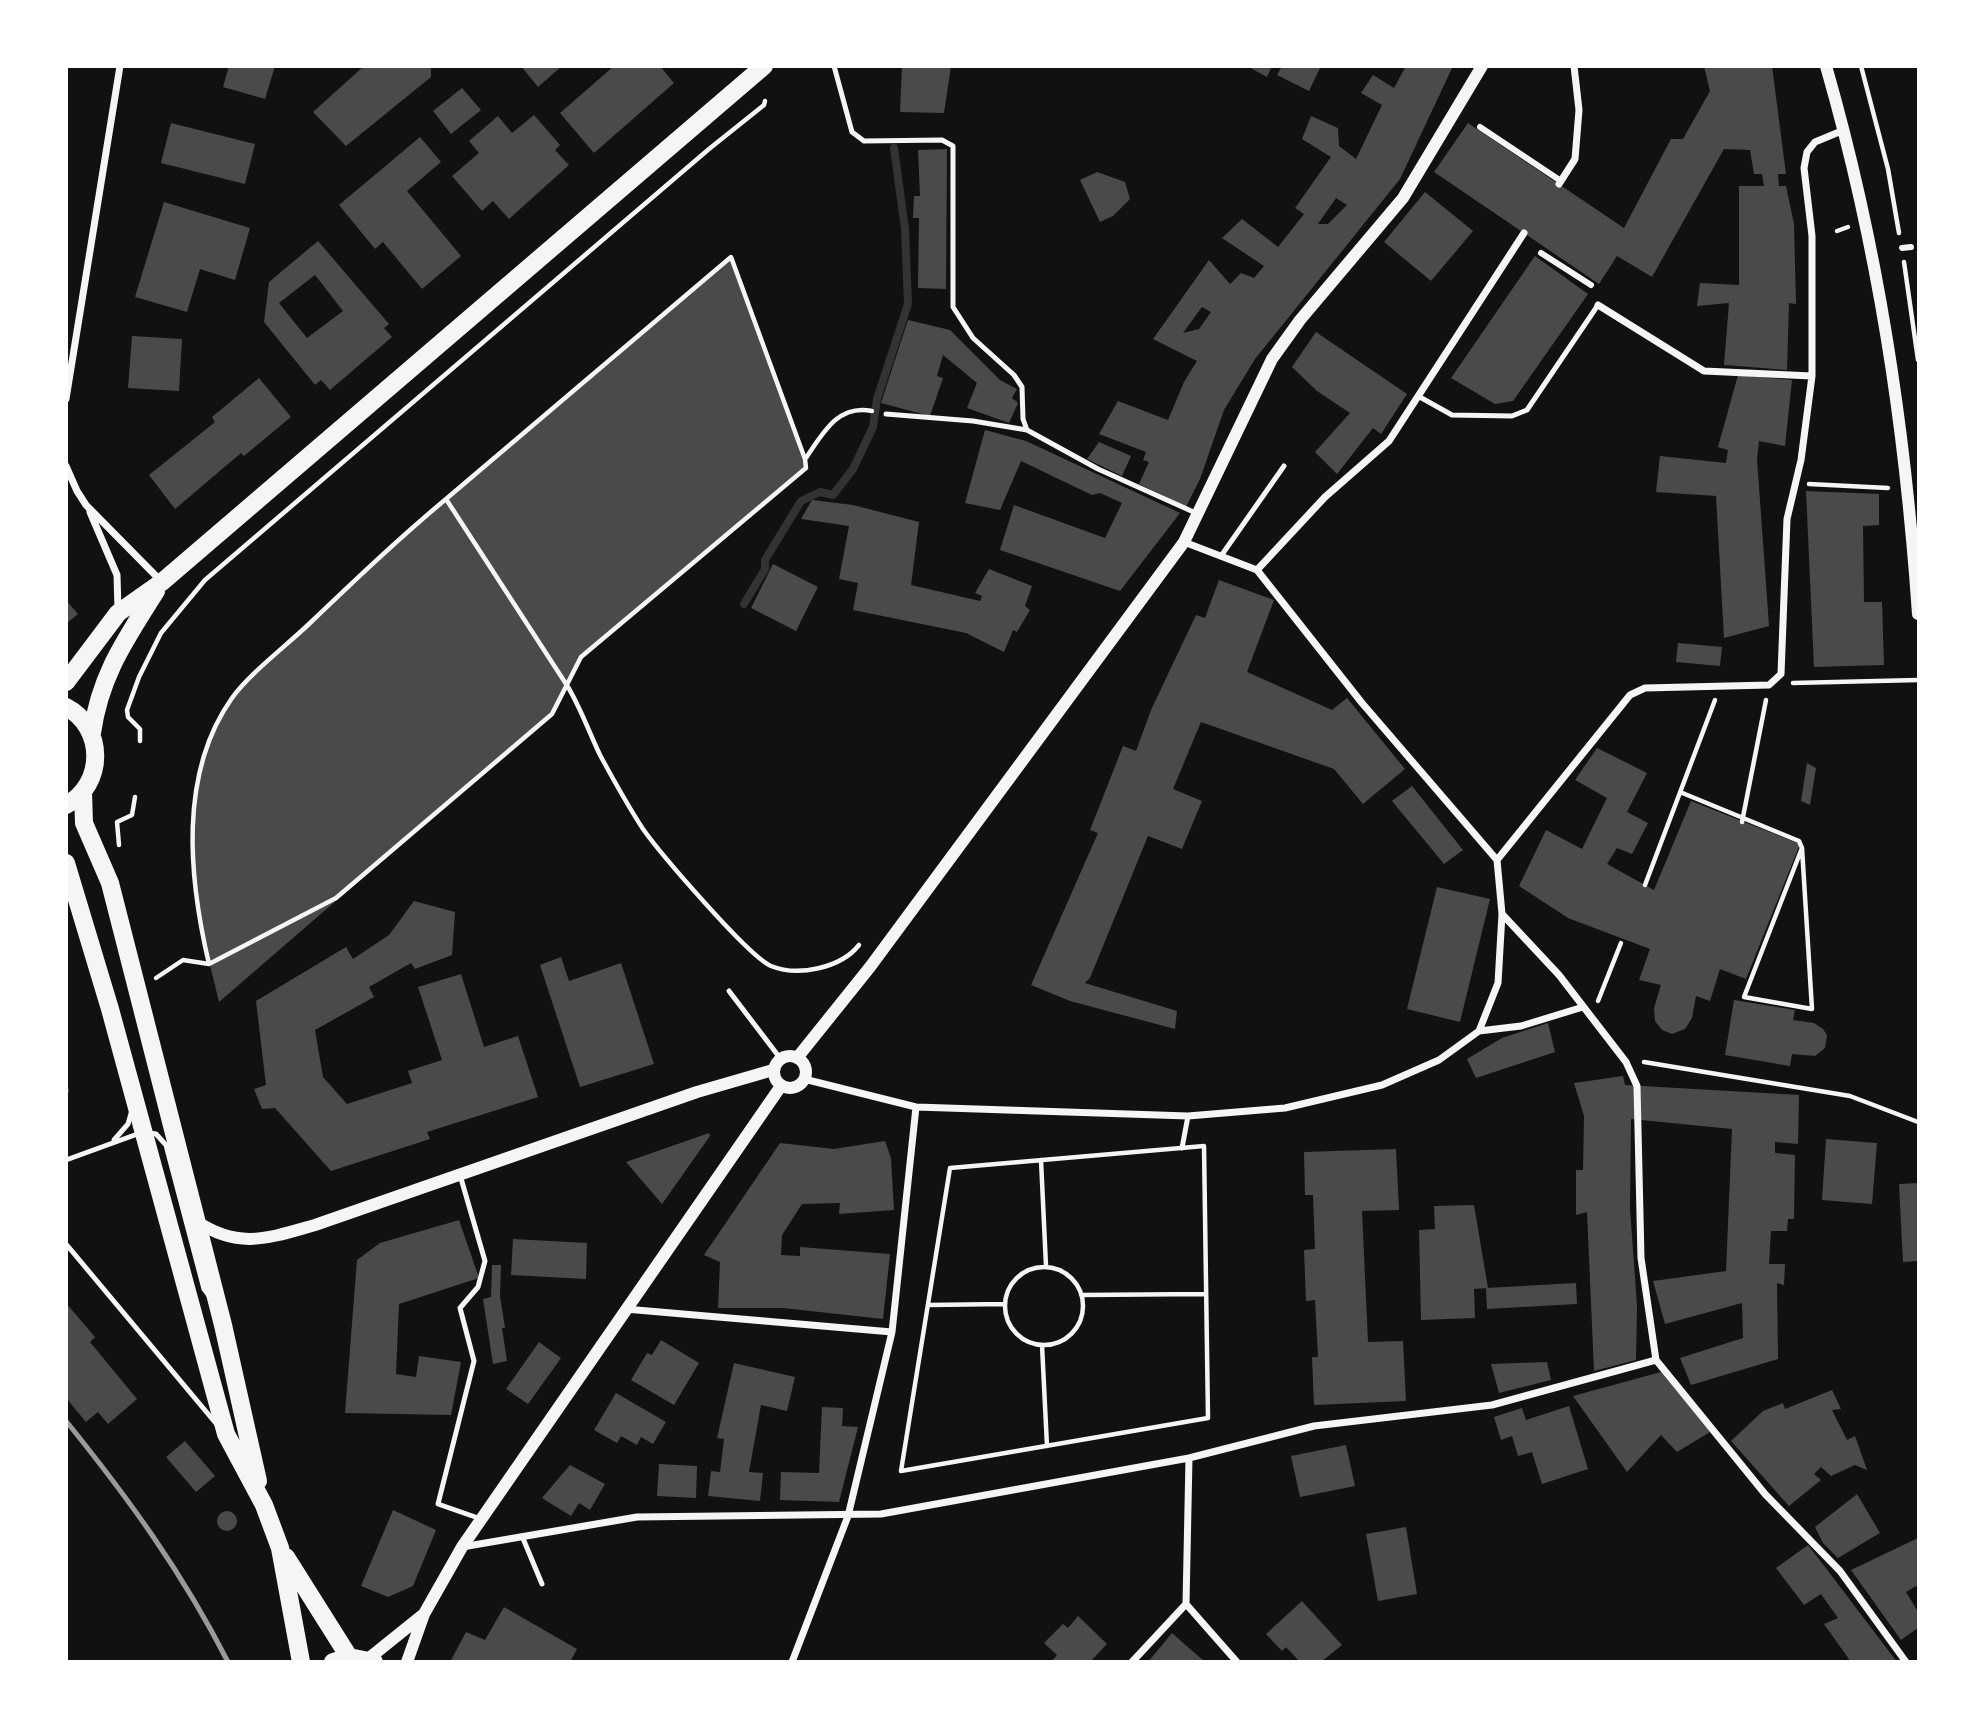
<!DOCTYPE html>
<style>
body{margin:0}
#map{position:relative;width:1985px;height:1728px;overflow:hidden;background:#111;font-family:Helvetica,sans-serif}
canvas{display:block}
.frame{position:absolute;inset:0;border:68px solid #fff;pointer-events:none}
</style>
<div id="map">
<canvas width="1985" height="1728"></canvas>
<div class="frame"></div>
</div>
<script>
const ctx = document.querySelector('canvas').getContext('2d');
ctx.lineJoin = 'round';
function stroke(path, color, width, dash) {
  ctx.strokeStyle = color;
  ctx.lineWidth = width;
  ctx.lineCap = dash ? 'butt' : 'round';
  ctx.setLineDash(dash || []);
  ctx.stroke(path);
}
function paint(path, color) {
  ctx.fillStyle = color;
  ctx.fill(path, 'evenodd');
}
stroke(new Path2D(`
 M744,604L765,569V560L801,501L820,492L833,495L853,469L873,427L877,399L908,304L905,229L894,148`), '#333', 8);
paint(new Path2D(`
 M229,66H275L265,99L223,87Z
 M364,66H431V77L346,146L313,112Z
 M521,66H562L538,87Z
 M614,66H660L674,83L594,153L560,113Z
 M902,66H951L944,113L900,112Z
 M1247,66H1272L1267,77Z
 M1282,66H1321L1309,91L1277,75Z
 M1406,66H1453L1400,179L1255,359L1224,410L1200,479L1186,507L1139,484L1149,462L1143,460L1146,452L1099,434L1118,401L1168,420L1184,382L1197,361L1153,339L1209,260L1230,284L1241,273L1254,278L1264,266L1222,238L1242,219L1278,247L1304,214L1295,208L1331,157L1302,139L1311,116L1338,128L1339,146L1356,159L1382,105L1361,93L1373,75L1394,88ZM1336,198L1347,205L1328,224H1318ZM1202,307L1211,312L1199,329L1183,333Z
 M1704,66H1772L1786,174H1778L1779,186H1786L1794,224L1796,304L1789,303L1787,370L1724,365L1729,303L1697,306L1700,283L1739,285V186H1764L1762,174H1754L1750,150L1724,149L1652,277L1617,256L1599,284L1434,172L1468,123L1624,228L1671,139H1683L1710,91Z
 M462,88L481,110L451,134L433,111Z
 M534,115L560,145L555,150L569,165L509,219L493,201L482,211L452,176L479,153L469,141L498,116L512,133Z
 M171,123L255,144L245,184L161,163Z
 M420,137L441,162L407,191L461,256L422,289L383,242L375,249L339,205Z
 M947,149L946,289L918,288L919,218H913L914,196H920L918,150Z
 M1097,172L1125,182L1130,199L1113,216L1100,222L1080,180Z
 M1425,192L1473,231L1431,281L1384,242Z
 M164,202L250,228L235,280L200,269L187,312L135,297Z
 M318,241L389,324L384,328L392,337L330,390L321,380L315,385L264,322L269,282ZM315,275L343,311L307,338L279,303Z
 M1535,256L1588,294L1513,401L1495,404L1451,378Z
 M731,257L805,459L806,468L581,657L552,714L219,1002L196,907L193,806L205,753L232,697L396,541Z
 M908,320L950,330L1000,380L1017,389L1012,398L1018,403L1009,423L967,408L977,383L943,355L937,376L943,378L930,416L881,403Z
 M1316,332L1407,394L1381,434L1373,428L1337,474L1315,452L1350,413L1317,391L1292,367Z
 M132,336L182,339L179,391L128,388Z
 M1738,375L1792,380L1785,446L1759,441L1757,459L1769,626L1724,638L1716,496L1656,492L1660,456L1726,463L1728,450L1718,447Z
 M259,378L291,417L244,456L241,453L175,509L149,475L215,422L212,417Z
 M985,430L1026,441L1180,513L1120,591L1000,550L1014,505L1105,538L1122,503L1100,493L1092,495L1021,461L1000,510L965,503Z
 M1099,442L1131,456L1122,476L1087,459Z
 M1806,491L1879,494V525L1863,526L1864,602H1882L1884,665L1814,667Z
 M812,500L853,505L919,522L911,585L980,601L982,596L975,593L989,569L1032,586L1025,606L1030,610L1017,632L1013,630L1004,652L966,633L853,610L858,583L839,579L849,526L801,519Z
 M773,564L818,587L796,631L751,608Z
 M1219,580L1274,600L1247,672L1332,710L1347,698L1405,769L1363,804L1334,769L1201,722L1173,789L1202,801L1182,849L1148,836L1090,978L1085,983L1177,1011L1175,1029L1070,1001L1031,985L1098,833L1090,830L1123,746L1136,751L1151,710L1196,615L1205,618Z
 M66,600L78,614L66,624Z
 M1678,643L1722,647L1720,666L1676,662Z
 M1597,748L1647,773L1627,812L1648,823L1632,854L1617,848L1607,864L1654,890L1691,801L1800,844L1746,979L1720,969L1710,1001L1696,996L1692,1018L1685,1029L1672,1034L1662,1030L1655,1021L1654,1008L1661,985L1639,980L1650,949L1568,918L1519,886L1546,830L1582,849L1607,798L1575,780Z
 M1807,763L1816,768L1810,805L1801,801Z
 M1412,786L1463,850L1444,864L1392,801Z
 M1437,887L1490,899L1460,1022L1407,1009Z
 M414,901L455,912L452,955L415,969L411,963L369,987L374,997L315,1030L323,1077L347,1104L412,1083L408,1071L442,1060L418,987L461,974L484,1047L518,1036L538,1097L427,1132L430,1139L331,1171L275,1108L262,1109L254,1089L266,1085L256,1001L346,947L353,959L389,935Z
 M561,957L569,981L621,963L654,1064L580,1087L540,965Z
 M1734,1000L1795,1010L1793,1020L1814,1023L1823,1029L1827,1035L1825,1048L1815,1056L1792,1054L1790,1066L1725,1055Z
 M1548,1023L1555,1052L1476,1078L1467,1059L1502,1038Z
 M1623,1076L1625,1085L1799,1095L1798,1144L1775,1142V1153L1795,1155L1794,1219H1788L1787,1231H1771L1769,1264H1785L1784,1285L1777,1283L1778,1359L1691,1385L1680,1358L1743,1338L1742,1303L1665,1324L1653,1281L1726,1271L1732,1129L1631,1119L1630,1209L1637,1305L1636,1360L1594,1371L1587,1212L1576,1215V1170H1583L1584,1116L1574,1083Z
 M709,1133L710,1136L662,1204L626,1162Z
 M1826,1139L1877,1143L1872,1204L1822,1200Z
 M885,1141L891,1158L894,1210L839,1214L840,1203L802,1204L782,1235L781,1255L800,1256V1247L890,1254L883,1319L783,1308H718L720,1262L704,1255L780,1143L834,1149Z
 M1396,1149L1399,1210L1362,1211L1368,1342L1403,1341L1406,1401L1314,1405L1312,1357H1318L1315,1300L1306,1301L1304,1250L1315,1249L1313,1195H1305L1304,1152Z
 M1918,1183V1261L1903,1262L1899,1184Z
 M1474,1205L1488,1288L1474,1289L1475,1318L1421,1320L1419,1230L1435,1229L1434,1206Z
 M459,1220L479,1278L399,1304L396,1374L416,1377L419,1356L461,1362L451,1415L345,1413L357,1260L380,1243Z
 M513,1239L587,1243L586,1279L511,1275Z
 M492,1265H501L500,1296L505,1328H502L507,1361L493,1364L483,1299L491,1297Z
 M1576,1283L1577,1304L1487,1309L1486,1288Z
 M66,1303L95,1337L90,1342L137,1399L108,1424L98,1412L86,1422L66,1398Z
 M661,1340L699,1363L674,1405L631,1380L647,1353L652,1355Z
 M539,1342L561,1358L528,1404L506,1389Z
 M1547,1362L1551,1380L1499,1393L1491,1364Z
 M734,1363L795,1377L787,1411L761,1405L749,1472L763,1473L760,1501L708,1496L711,1471L720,1472L724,1439L717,1438Z
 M1661,1372L1710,1432L1677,1452L1661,1435L1627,1472L1573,1396Z
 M1832,1390L1841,1409L1832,1410L1847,1440L1855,1436L1867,1470L1855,1465L1831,1476L1821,1467L1814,1474L1821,1480L1789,1506L1731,1441L1763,1411L1783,1403L1785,1409Z
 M616,1393L666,1422L653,1444L641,1437L637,1445L621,1436L617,1443L594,1430Z
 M1569,1406L1588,1469L1542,1484L1532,1452L1518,1456L1512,1436L1501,1440L1494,1417L1522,1408L1526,1420Z
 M822,1407L843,1408L842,1426L858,1427L839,1502L780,1500L781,1472L819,1473Z
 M185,1441L215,1476L196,1492L166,1457Z
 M1346,1445L1355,1486L1300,1497L1291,1456Z
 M659,1464L697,1466L696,1498L657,1496Z
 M570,1465L605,1484L590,1510L579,1503L571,1516L542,1498Z
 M1857,1494L1880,1533L1838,1558L1823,1543L1815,1527Z
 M393,1510L436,1530L413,1586L388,1597L361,1586Z
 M217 1521a10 10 0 1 1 20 0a10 10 0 1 1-20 0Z
 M1406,1527L1417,1594L1378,1601L1366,1534Z
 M1918,1538V1585L1906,1592L1918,1612V1628L1901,1640L1851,1570Z
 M1808,1545L1822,1563L1897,1662H1851L1824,1624L1838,1618L1821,1594L1804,1605L1776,1568Z
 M1302,1601L1342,1645L1321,1662H1300L1286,1647L1282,1651L1266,1634Z
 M504,1607L577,1649L570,1662H450L466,1632L485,1640Z
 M1078,1616L1107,1644L1090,1662H1051L1057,1655L1044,1643L1063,1624L1068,1628Z
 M1172,1633L1205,1662H1148Z`), '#4a4a4a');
stroke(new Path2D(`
 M1861,66L1888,169L1899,233
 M1837,231L1848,227
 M1904,262L1918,360
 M806,458C823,433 838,404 872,411
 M1809,484L1888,488
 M446,499C398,539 354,581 309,624C287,645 249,674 232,698C178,774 189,879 209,964L336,898L552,714L581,657L806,468L805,459L731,257L446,499L568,687C581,709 589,732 600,755C613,779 628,806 643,829C660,853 748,956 771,966C798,977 841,968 859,945
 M1793,683L1918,680
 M140,741V729L128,717L127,710L139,677L161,633L205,580L709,149L764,105L765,101
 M1680,792L1799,841L1802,848L1812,1009L1744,997L1802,848
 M1742,822L1766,700
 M119,845L117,822L132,815L135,797
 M1645,885L1715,700
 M156,978L183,960L209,964
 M1598,1001L1621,943
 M1644,1062L1850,1096L1918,1122
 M66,1089V1092
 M1204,1146L1208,1418L901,1471L950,1168Z
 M1041,1160L1046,1266
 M1005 1306a39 39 0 1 1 78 0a39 39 0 1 1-78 0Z
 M1082,1295L1206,1294
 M928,1305L1005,1304
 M1042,1345L1047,1446`), '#f5f5f5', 4.5);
stroke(new Path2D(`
 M834,66L852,132L864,141L942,140L953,146V307L973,338L1014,375L1022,387L1023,419L1027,430
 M1418,396L1452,415L1512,416L1527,410L1598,305
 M886,414L973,421L1027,430L1098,469L1198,514
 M1221,556L1284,466
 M729,991L780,1058
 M114,1140L128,1124L132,1110
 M1182,1148L1188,1116
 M66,1160L143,1132L156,1134L166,1145L204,1289L210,1297
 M460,1175L485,1261L478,1287L460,1308L474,1361L438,1504L481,1519
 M66,1244L219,1427
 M522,1536L542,1584`), '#f5f5f5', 5);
stroke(new Path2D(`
 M1480,127L1561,181
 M1902,248L1911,247
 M1541,253L1591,285`), '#f5f5f5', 6);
stroke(new Path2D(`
 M1559,184L1575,159L1579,110L1574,66
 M1598,305L1704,371L1812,376
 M66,399L120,66
 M66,466L77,491L86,505L160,580
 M90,512L117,575L118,610
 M1257,570L1325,497L1389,441L1524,233
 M1497,860L1630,695L1645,688L1769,685L1781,674L1787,519L1801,460L1812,376V236L1804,168L1807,152L1815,142L1844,130
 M1502,914L1559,975L1626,1062L1637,1086L1641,1258L1656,1360L1765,1494L1840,1571L1906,1662
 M1479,1031L1521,1026L1583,1007
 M804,1079L916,1107L1188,1116L1285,1108L1382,1085L1439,1060L1479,1031L1498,983L1502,914L1497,860L1362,703L1257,570L1184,542
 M625,1309L892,1332
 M1189,1458L1186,1604L1237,1662
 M462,1547L637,1517L881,1514L1189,1458L1314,1426L1492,1405L1656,1360
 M792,1662L848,1516L892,1332L916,1107
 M1132,1662L1186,1604`), '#f5f5f5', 7);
stroke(new Path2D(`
 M1826,66C1878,247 1905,426 1918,614
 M774 1072a16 16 0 1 1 32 0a16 16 0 1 1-32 0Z
 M797,1058L870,967L1184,542L1272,359L1300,320L1403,198L1482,66
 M196,1221C239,1250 269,1238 315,1225L697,1092L773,1070
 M368,1659L424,1614
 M407,1662L424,1614L462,1547L781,1086`), '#f5f5f5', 12);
stroke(new Path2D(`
 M66,682L118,613L162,582L764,66
 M66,707C105,727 105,785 66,805
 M92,733C100,675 126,639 156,591
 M83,792L84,823L110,883L223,1325L258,1481
 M66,863L110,1009L226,1434L264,1505L280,1548L301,1662
 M286,1557L349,1657
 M333,1662L349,1657L374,1662`), '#f5f5f5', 18);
stroke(new Path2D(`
 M66,1421C129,1499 182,1572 228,1662`), '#9a9a9a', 5);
</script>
